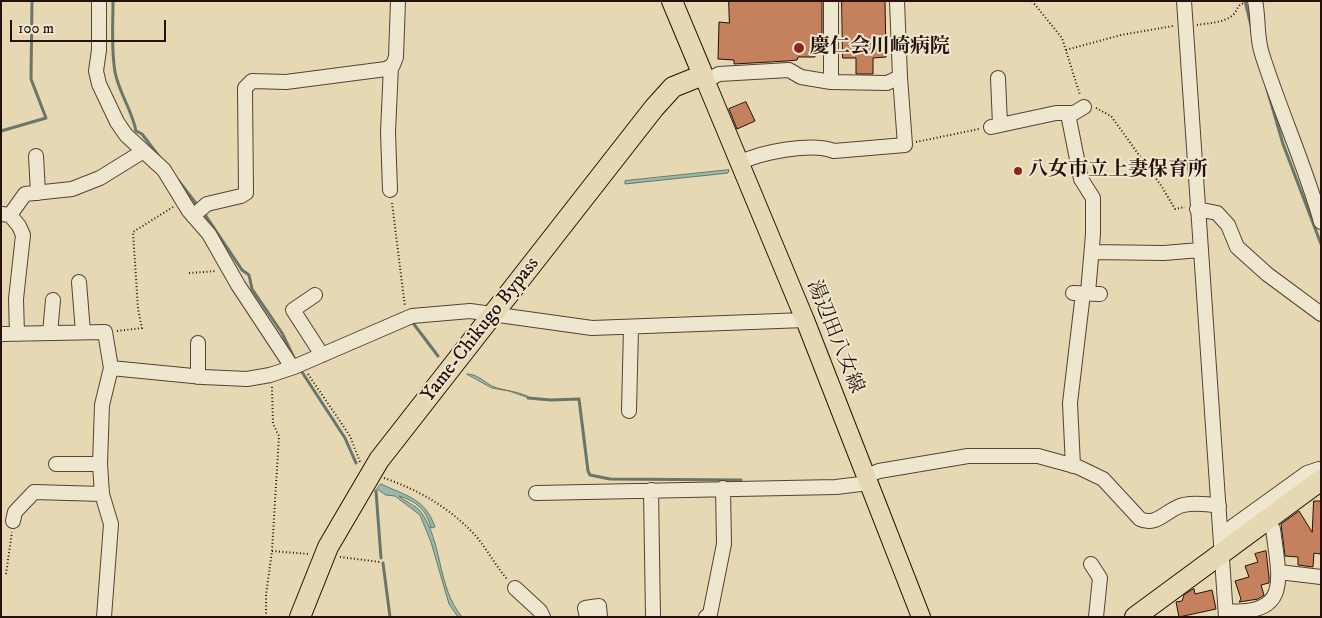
<!DOCTYPE html>
<meta charset="utf-8">
<style>
body{margin:0}
#map{position:relative;width:1322px;height:618px;overflow:hidden;background:#e5d8b3;font-family:"IM FELL DW Pica",serif}
canvas{display:block}
.frame{position:absolute;inset:0;border:2px solid #251109;pointer-events:none}
.scale{position:absolute;left:10px;top:20px;width:156px;height:22px;box-sizing:border-box;border:2px solid #251109;border-top:0;padding-left:6px;font-size:15px;line-height:18px;white-space:nowrap;color:#251109;-webkit-text-stroke:4px #eee6ce;paint-order:stroke}
</style>
<div id="map">
<canvas width="1322" height="618"></canvas>
<div class="frame"></div>
<div class="scale">100 m</div>
</div>
<script>
const ctx = document.querySelector('canvas').getContext('2d');
ctx.lineJoin = 'round';
function paint(path, color) {
  ctx.fillStyle = color;
  ctx.fill(path, 'evenodd');
}
function stroke(path, color, width, dash) {
  ctx.strokeStyle = color;
  ctx.lineWidth = width;
  ctx.lineCap = dash ? 'butt' : 'round';
  ctx.setLineDash(dash || []);
  ctx.stroke(path);
}
function drawText(font, color, halo, rows, align = 'center') {
  ctx.font = font + ' "IM FELL DW Pica","Noto Serif JP",serif';
  ctx.lineWidth = 4;
  ctx.setLineDash([]);
  ctx.textBaseline = 'middle';
  ctx.strokeStyle = halo;
  ctx.fillStyle = color;
  for (const [text, x, y, turn = 0] of rows) {
    ctx.save();
    ctx.translate(x, y);
    ctx.rotate((+turn || 0) * Math.PI / 180);
    ctx.textAlign = isNaN(turn) ? turn : align;
    if (halo) ctx.strokeText(text, 0, 0);
    ctx.fillText(text, 0, 0);
    ctx.restore();
  }
}
const water = new Path2D(`
 M729,170L728,173L625,184V181Z
 M467,374C477,374 483,381 492,386C502,391 522,391 532,399L509,391L492,388Z
 M381,484C406,496 425,498 435,527L431,528C427,510 416,501 399,496C405,502 416,505 421,512C443,543 437,587 462,617H458L449,604L431,542L420,515L395,496L386,495L377,489Z`);
paint(water, '#96baa9');
stroke(water, '#697669', 1);
stroke(new Path2D(`
 M113,1C113,24 111,49 115,72C119,93 132,110 136,131L142,134L161,159
 M1245,1L1252,30
 M1267,89L1283,144L1321,244
 M1,131L46,118L31,79L32,1
 M178,180L198,206
 M204,213L242,270L249,275L252,289L282,333L296,362
 M413,323L438,356
 M300,369L345,438L356,463
 M528,398L551,400L579,399L588,471L590,475L610,479L741,480
 M376,491L381,558
 M383,563L390,617`), '#697669', 3);
const building = new Path2D(`
 M729,1H822V52L815,53V57H798L797,60L787,61L734,64V60L718,59L719,22L729,23Z
 M842,1H885L886,57L873,58V74H856V58H843Z
 M746,102L755,121L737,129L729,109Z
 M1314,501H1321V551L1320,554L1314,553L1313,567L1298,565V557L1285,556L1281,524L1299,511L1312,532Z
 M1266,551L1269,577V583L1261,585L1264,595L1258,599L1239,602L1241,599L1235,581L1249,577L1245,566L1258,562L1255,554Z
 M1194,589L1195,594L1212,590L1216,609L1179,617L1176,602L1182,601L1184,595Z`);
paint(building, '#c5805d');
stroke(building, '#251109', 1);
const minor = new Path2D(`
 M99,1V50L96,71L99,84L117,122L126,135L164,170L189,211L209,234L238,285L292,367
 M831,1V82
 M1184,1L1226,617
 M1255,1C1259,19 1256,36 1262,54C1280,111 1305,165 1321,222
 M998,78L1000,125
 M705,81L719,74L789,70L801,77L831,82L887,83L900,77L897,1
 M1068,114L1081,179L1093,198V234L1088,293
 M991,127L1056,113H1074L1084,107
 M36,156L38,193
 M739,163C761,152 812,142 834,151L905,145L900,77
 M390,190L388,132L391,66
 M1197,209L1217,213L1228,225L1237,247L1267,274L1321,314
 M2,214L10,215L19,226L23,235L16,299L17,334
 M10,215L25,194L72,189L100,178L142,152
 M193,216L207,204L241,196L246,193L245,88L252,81L286,82L386,69L393,65L396,57L398,1
 M1092,252L1164,253L1200,250
 M79,282L83,332
 M1073,293L1100,294
 M315,295L293,310L322,355
 M50,333L53,300
 M1,334L105,332L111,368L102,405L100,464L102,494L111,524L104,617
 M111,368L203,377L247,379L270,375L294,367L412,316L470,311L592,328L805,320
 M198,377V343
 M629,411L631,328
 M56,464H100
 M1073,466L1070,403L1083,293
 M866,476L879,471L968,456H1038L1078,467L1103,479L1140,519C1157,527 1167,509 1183,505C1194,503 1208,504 1219,506
 M651,490L653,617
 M536,493L836,487L869,483
 M13,521L15,512L34,492L102,494
 M1221,535L1307,473L1319,469
 M1091,564L1100,578L1096,617
 M1279,572L1321,577
 M515,588L540,611L543,617
 M1226,611C1292,616 1279,577 1273,529
 M587,617L585,608L599,606L600,617
 M706,617L710,614L724,544L723,488`);
const major = new Path2D(`
 M703,75L805,320L921,617`);
const highway = new Path2D(`
 M300,617L328,547L379,460L654,108L673,87L703,75L672,1
 M1135,617L1321,480`);
stroke(minor, '#554334', 16);
stroke(major, '#251109', 20);
stroke(highway, '#251109', 22);
stroke(new Path2D(`
 M1032,1L1062,38L1080,95
 M1197,25C1208,23 1224,23 1233,15C1238,10 1237,5 1244,3
 M1066,50L1121,35L1173,26
 M1096,108L1111,116L1162,187L1175,209L1185,207
 M916,142L979,129
 M392,203L405,307
 M189,273L216,271
 M117,331L142,328L138,309L133,232L173,207
 M308,374L350,436L360,462
 M384,478C419,490 450,508 475,535C487,549 495,565 507,579
 M272,551L309,554
 M340,557L380,562
 M6,574L12,532
 M266,617V595L272,551L279,436L273,424L272,387`), '#251109', 2, [1, 2.5]);
stroke(minor, '#eee6ce', 14);
stroke(major, '#e5d8b3', 18);
stroke(highway, '#e5d8b3', 20);
for (const [x, y, r, color] of [
 [799,48,6,"#8f2418"],
 [1018,171,5,"#8f2418"]
]) {
  const dot = new Path2D();
  dot.arc(x, y, r, 0, 2 * Math.PI);
  ctx.fillStyle = color;
  ctx.fill(dot);
  stroke(dot, '#eee6ce', 2);
}
drawText('bold 20px', '#251109', '#eee6ce', [
 ["慶仁会川崎病院",810,48],
 ["八女市立上妻保育所",1028,171]
], 'left');
drawText('20px', '#251109', '#eee6ce', [
 ["Yame-Chikugo Bypass",481,330,-52],
 ["湯辺田八女線",834,337,68]
]);
</script>
